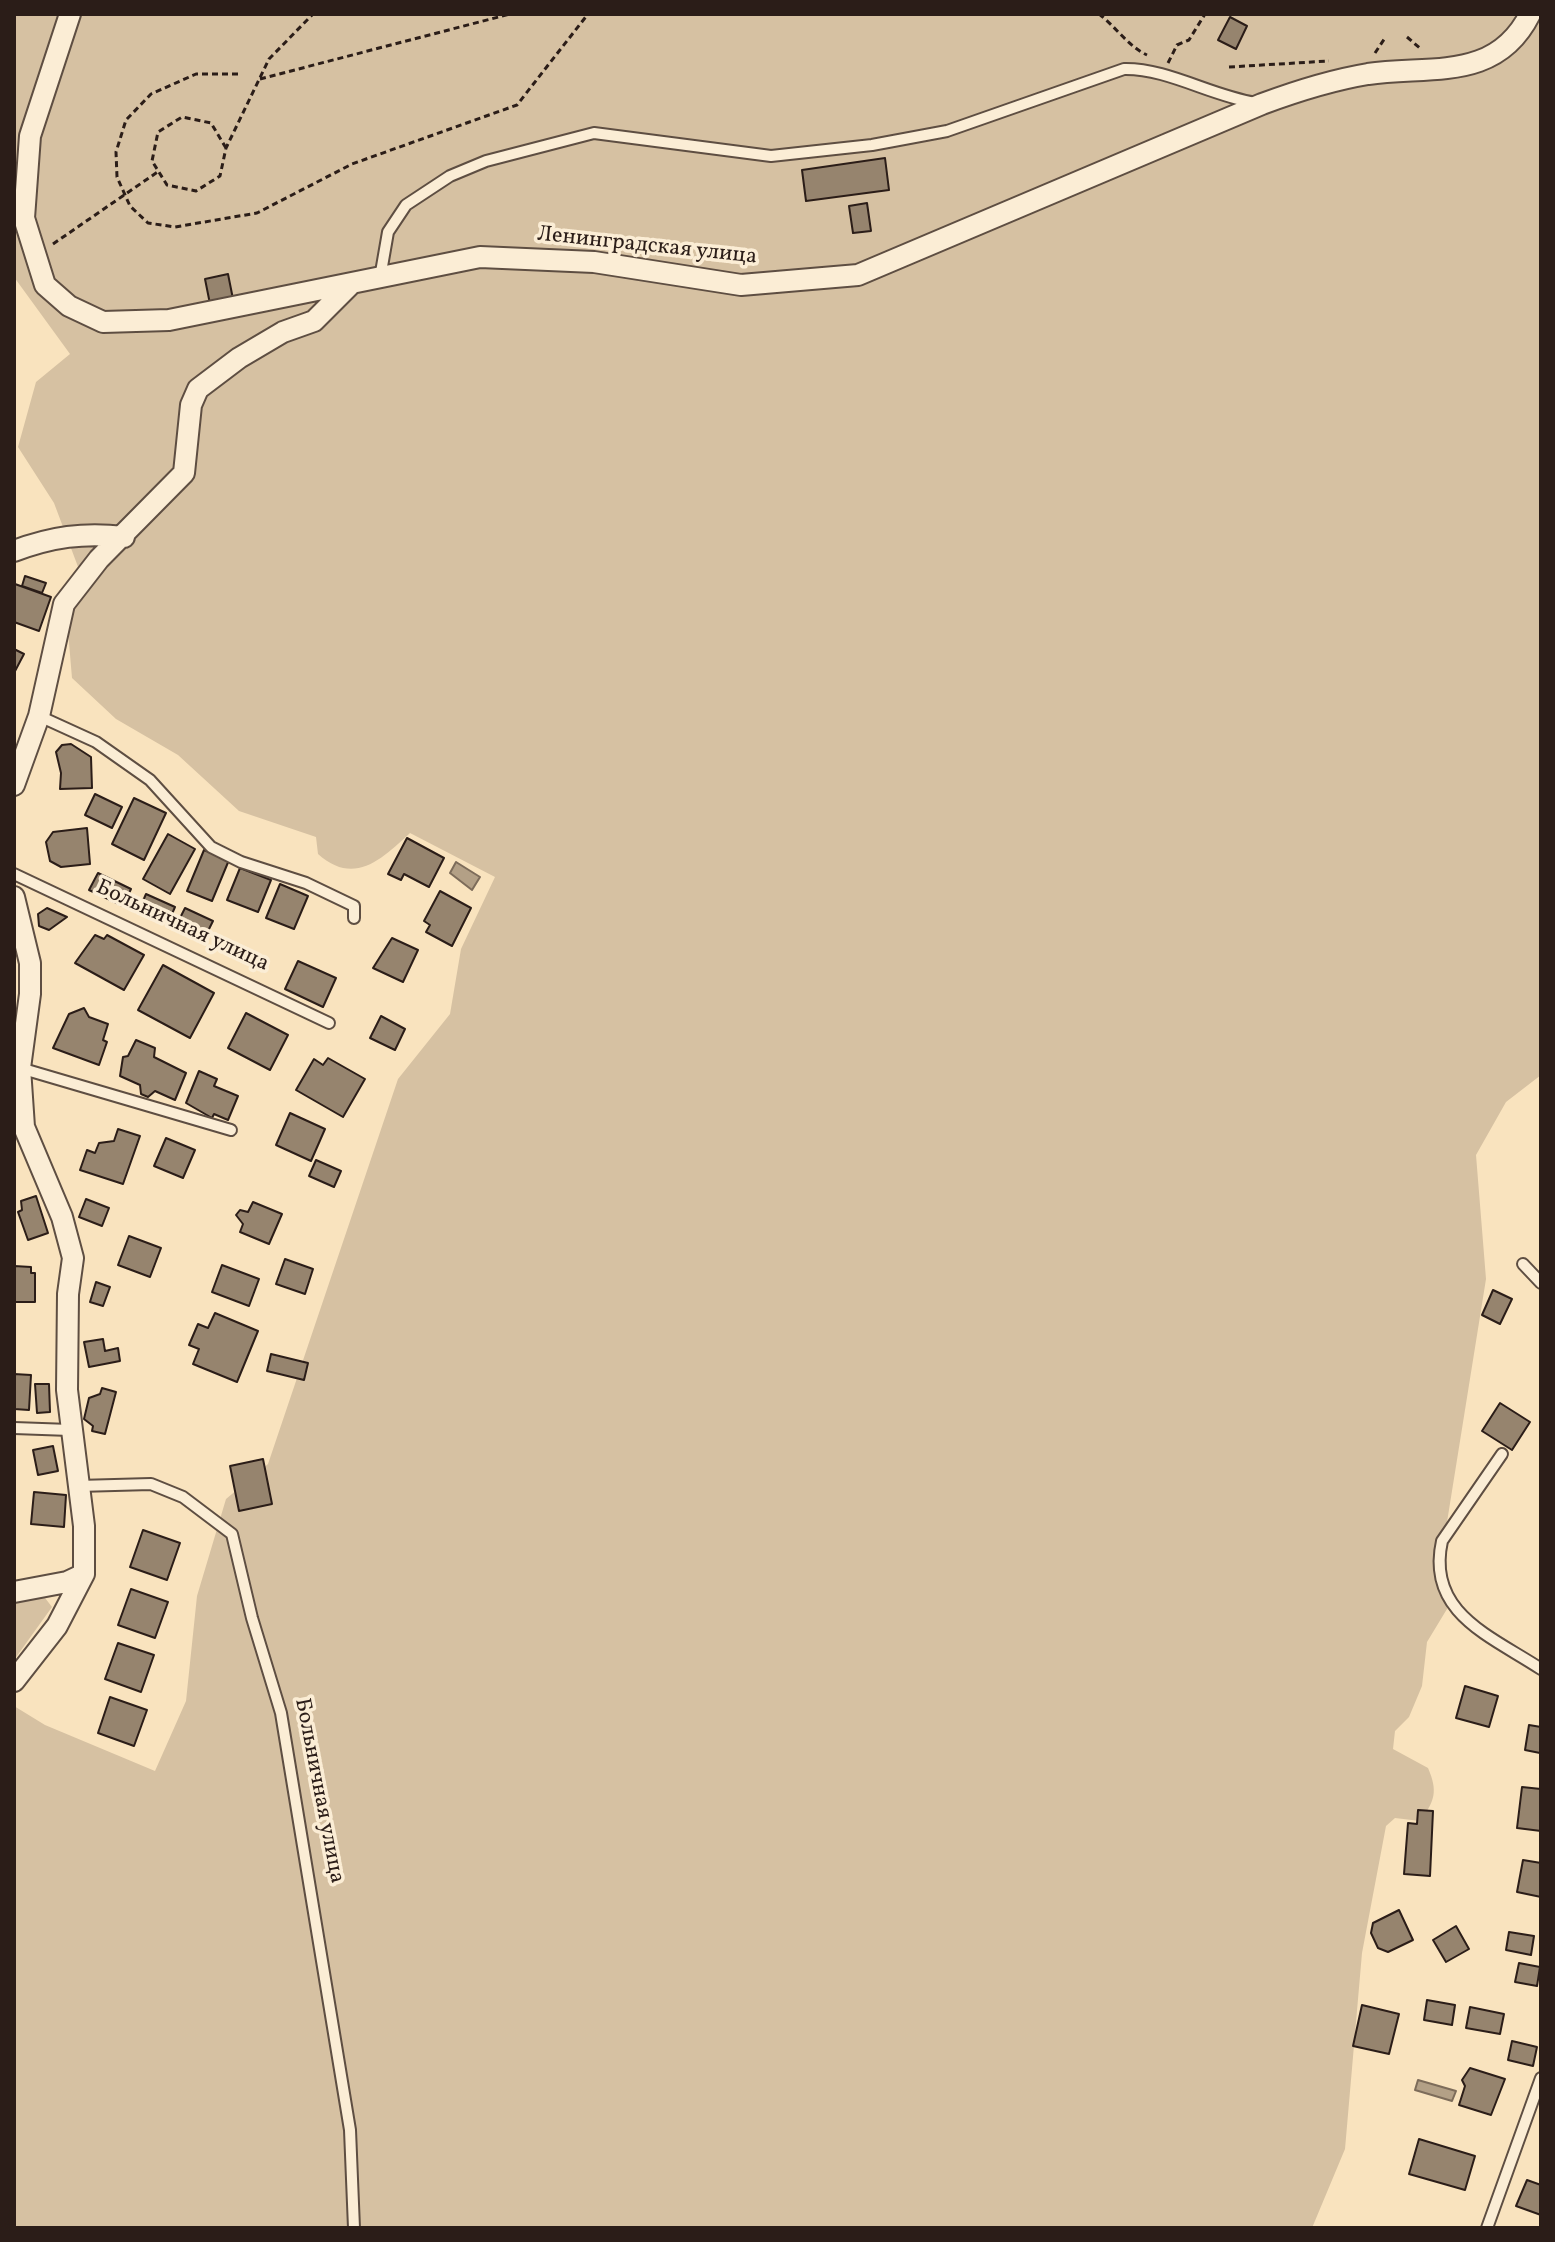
<!DOCTYPE html>
<meta charset="utf-8">
<style>
body{margin:0}
#map{position:relative;width:1555px;height:2242px;overflow:hidden;background:#f9e3be;font-family:Vollkorn,serif}
canvas{display:block}
.frame{position:absolute;inset:0;border:16px solid #2b1d18;pointer-events:none}
</style>
<div id="map">
<canvas width="1555" height="2242"></canvas>
<div class="frame"></div>
</div>
<script>
const ctx = document.querySelector('canvas').getContext('2d');
ctx.lineJoin = 'round';
function paint(path, color) {
  ctx.fillStyle = color;
  ctx.fill(path, 'evenodd');
}
function stroke(path, color, width, dash) {
  ctx.strokeStyle = color;
  ctx.lineWidth = width;
  ctx.lineCap = dash ? 'butt' : 'round';
  ctx.setLineDash(dash || []);
  ctx.stroke(path);
}
function drawText(font, color, halo, rows, align = 'center') {
  ctx.font = font + ' Vollkorn,serif';
  ctx.lineWidth = 7;
  ctx.setLineDash([]);
  ctx.textBaseline = 'middle';
  ctx.strokeStyle = halo;
  ctx.fillStyle = color;
  for (const [text, x, y, turn = 0] of rows) {
    ctx.save();
    ctx.translate(x, y);
    ctx.rotate((+turn || 0) * Math.PI / 180);
    ctx.textAlign = isNaN(turn) ? turn : align;
    if (halo) ctx.strokeText(text, 0, 0);
    ctx.fillText(text, 0, 0);
    ctx.restore();
  }
}
paint(new Path2D(`
 M14,14H1541V1075L1506,1102L1476,1155L1486,1279L1443,1547L1447,1609L1427,1642L1422,1686L1409,1717L1395,1731L1393,1749L1428,1768C1438,1791 1435,1801 1420,1821L1395,1818L1386,1826L1362,1953L1345,2149L1312,2228H14V1706L45,1725L155,1771L186,1701L197,1596L226,1499L268,1464L398,1079L450,1014L461,949L495,877L410,833C381,860 354,886 318,854L316,837L239,811L178,755L116,719L72,678L68,631L83,580L54,503L18,447L36,382L70,354L14,277Z
 M42,1594L52,1607L14,1660V1598Z`), '#d6c1a2');
const water = new Path2D(`
 M456,862L480,877L472,890L450,873Z
 M1418,2080L1456,2091L1452,2101L1415,2090Z`);
paint(water, '#b3a086');
stroke(water, '#7d6c5a', 2);
const building = new Path2D(`
 M1230,17L1247,26L1236,49L1218,40Z
 M885,158L889,190L806,201L802,170Z
 M867,203L871,231L853,233L849,206Z
 M228,274L233,299L210,304L205,279Z
 M25,576L46,583L42,593L22,586Z
 M15,584L51,597L39,631L14,622Z
 M14,649L24,654L14,673Z
 M71,744L91,757L92,788L60,789L61,773L56,752L62,745Z
 M95,794L122,807L112,828L85,815Z
 M134,798L166,813L144,860L112,844Z
 M87,828L90,864L61,867L50,861L46,842L53,832Z
 M168,834L195,849L170,894L143,879Z
 M407,838L444,858L429,887L404,874L401,880L388,874Z
 M204,850L229,860L212,901L187,891Z
 M240,868L271,880L258,912L227,900Z
 M98,873L131,889L123,906L89,890Z
 M280,884L308,896L294,929L266,918Z
 M440,891L471,908L452,946L426,932L430,925L424,921Z
 M146,894L175,907L168,923L139,910Z
 M47,908L67,917L49,930L39,926L38,914Z
 M185,908L213,921L204,939L176,926Z
 M95,935L104,939L107,935L144,955L124,990L75,963Z
 M392,938L418,950L403,982L373,968Z
 M298,961L336,978L323,1007L285,989Z
 M163,965L214,993L190,1038L138,1010Z
 M84,1008L89,1017L108,1024L103,1040L107,1042L99,1065L53,1048L69,1014Z
 M246,1013L288,1035L270,1070L228,1048Z
 M381,1016L405,1029L395,1050L370,1038Z
 M136,1040L155,1048L154,1057L186,1073L175,1100L155,1091L148,1097L141,1094L140,1085L120,1076L123,1057L128,1056Z
 M328,1058L365,1079L343,1117L296,1090L314,1059L323,1065Z
 M199,1071L217,1079L214,1086L238,1096L228,1120L214,1114L212,1118L186,1103Z
 M290,1113L325,1129L311,1161L276,1145Z
 M118,1129L140,1136L123,1184L80,1170L87,1150L95,1153L99,1143L114,1141Z
 M166,1138L195,1150L183,1178L154,1166Z
 M316,1160L341,1171L334,1187L309,1176Z
 M36,1196L48,1233L28,1240L18,1212L22,1210L21,1201Z
 M86,1199L109,1208L102,1226L79,1217Z
 M253,1202L282,1214L269,1244L240,1232L243,1224L236,1215L240,1210L248,1212Z
 M129,1236L161,1248L150,1277L118,1265Z
 M285,1259L313,1269L305,1294L276,1284Z
 M222,1265L259,1279L249,1306L212,1292Z
 M14,1266L31,1267V1273H35V1302H14Z
 M96,1282L110,1287L103,1306L90,1302Z
 M1493,1290L1512,1299L1500,1324L1482,1315Z
 M215,1313L258,1331L237,1382L193,1364L199,1349L189,1345L198,1324L208,1328Z
 M103,1339L105,1351L118,1348L120,1361L89,1367L84,1342Z
 M271,1354L308,1363L304,1380L267,1371Z
 M14,1374L31,1375L29,1410L14,1409Z
 M35,1384H49L50,1412L37,1413Z
 M102,1388L116,1392L105,1434L92,1431L93,1426L84,1419L89,1398L100,1394Z
 M1500,1403L1530,1422L1512,1450L1482,1431Z
 M53,1446L58,1471L38,1475L33,1450Z
 M263,1459L272,1504L239,1511L230,1466Z
 M34,1492L66,1495L64,1527L31,1524Z
 M143,1530L180,1543L167,1580L130,1567Z
 M131,1589L168,1602L155,1638L118,1625Z
 M118,1643L154,1655L141,1692L105,1679Z
 M1465,1686L1498,1696L1489,1727L1456,1718Z
 M110,1697L147,1710L134,1746L98,1733Z
 M1529,1725L1541,1727L1540,1753L1525,1750Z
 M1522,1787L1541,1789V1831L1517,1828Z
 M1418,1810L1433,1811L1430,1876L1404,1874L1408,1823L1417,1824Z
 M1523,1860L1541,1863V1897L1517,1892Z
 M1399,1910L1413,1940L1388,1952L1378,1948L1371,1933L1373,1923Z
 M1456,1926L1469,1949L1446,1962L1433,1940Z
 M1509,1932L1534,1936L1531,1955L1506,1950Z
 M1519,1963L1540,1967L1537,1986L1515,1982Z
 M1427,2000L1455,2005L1452,2025L1424,2020Z
 M1362,2005L1399,2014L1389,2054L1353,2046Z
 M1470,2007L1504,2014L1500,2034L1466,2028Z
 M1512,2041L1537,2047L1533,2066L1508,2060Z
 M1470,2068L1505,2079L1491,2115L1459,2105L1465,2086L1462,2080Z
 M1419,2139L1475,2156L1465,2190L1409,2174Z
 M1527,2180L1541,2185V2215L1516,2206Z`);
paint(building, '#96846e');
stroke(building, '#2b1d18', 2);
const lane = new Path2D(`
 M380,278L388,232L406,205L450,176L486,161L594,133L771,156L872,145L947,131L1124,69C1167,68 1211,96 1256,103
 M39,716L96,742L150,780L211,847L241,862L306,883L354,906V918
 M14,874L329,1023
 M20,1068L231,1130
 M1523,1264L1541,1283
 M14,1428L70,1430
 M1502,1454L1442,1541C1426,1613 1491,1636 1541,1669
 M78,1486L151,1484L183,1497L232,1534L252,1618L281,1713L350,2130L354,2228
 M1487,2228L1541,2078`);
const street = new Path2D(`
 M70,14L30,136L24,218L45,285L69,306L103,322L169,320L480,257L594,262L741,285L858,275L1262,104C1297,91 1332,80 1368,74C1431,65 1496,82 1530,14
 M14,551C51,537 84,532 124,537
 M14,785L39,716L64,604L99,559L184,473L191,405L198,389L239,358L283,332L314,321L350,285
 M14,897L30,963V994L20,1068L24,1127L62,1217L73,1258L68,1294L67,1390L84,1526V1574L57,1626L14,1681
 M14,1592L67,1582L84,1574`);
stroke(lane, '#5e4e42', 14);
stroke(street, '#5e4e42', 24);
stroke(new Path2D(`
 M1099,14C1115,26 1129,47 1147,55
 M1407,37L1422,50
 M1375,53L1385,38
 M1168,63L1177,45L1189,40L1205,14
 M1229,67L1329,61
 M238,74H196L151,94L126,120L116,152L117,177L130,206L148,223L175,227L257,213L352,164L517,105L588,14
 M260,79L510,14
 M226,148L211,123L182,117L158,132L152,161L167,185L196,191L220,176L226,148L269,59L313,14
 M53,244L159,171`), '#2b1d18', 3, [6, 4]);
stroke(lane, '#fbedd5', 10);
stroke(street, '#fbedd5', 20);
drawText('22px', '#2b1d18', '#fbedd5', [
 ["Ленинградская улица",647,247,6],
 ["Больничная улица",182,927,25],
 ["Больничная улица",318,1791,79]
]);
</script>
